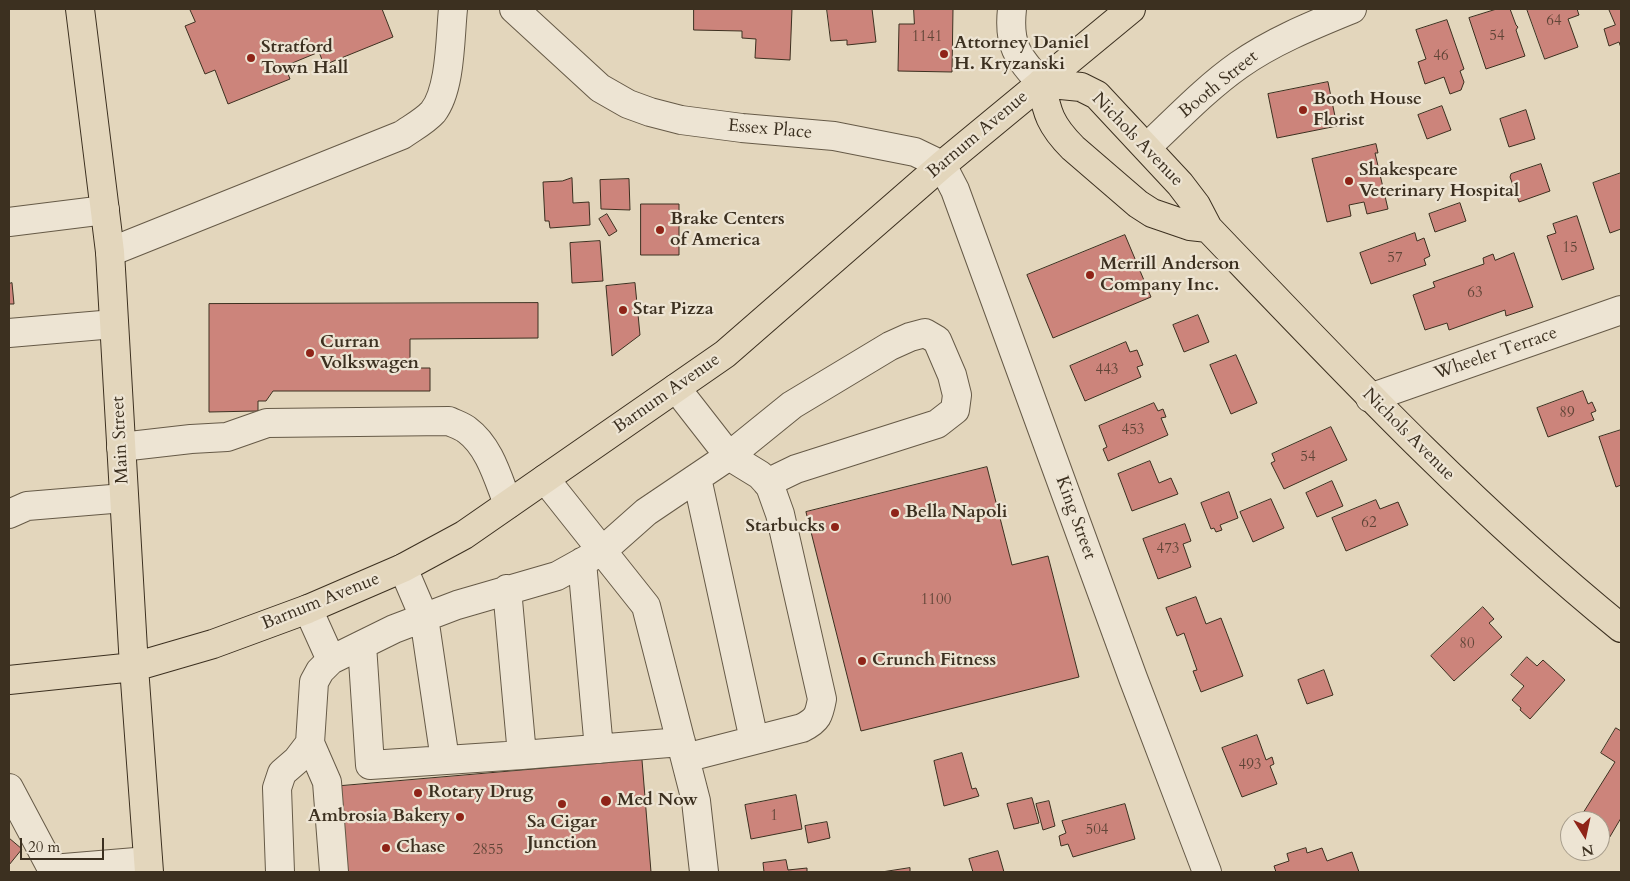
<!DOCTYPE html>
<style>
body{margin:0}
#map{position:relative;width:1630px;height:881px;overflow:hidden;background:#e3d6bc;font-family:Cardo,serif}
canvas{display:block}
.frame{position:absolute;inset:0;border:10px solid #3c3020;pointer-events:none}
.north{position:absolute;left:1560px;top:811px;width:50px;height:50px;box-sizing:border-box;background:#ede4d3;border:1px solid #a69c8b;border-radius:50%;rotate:170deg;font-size:14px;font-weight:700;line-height:20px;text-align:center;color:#3c3020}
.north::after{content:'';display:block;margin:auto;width:18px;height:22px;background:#8f2418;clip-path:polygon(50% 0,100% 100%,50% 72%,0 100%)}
.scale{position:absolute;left:20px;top:838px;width:84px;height:22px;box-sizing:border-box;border:2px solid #3c3020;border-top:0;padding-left:6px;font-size:15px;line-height:18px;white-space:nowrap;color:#3c3020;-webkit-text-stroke:4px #ede4d3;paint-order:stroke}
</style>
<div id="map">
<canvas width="1630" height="881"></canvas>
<div class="frame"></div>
<div class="north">N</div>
<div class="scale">20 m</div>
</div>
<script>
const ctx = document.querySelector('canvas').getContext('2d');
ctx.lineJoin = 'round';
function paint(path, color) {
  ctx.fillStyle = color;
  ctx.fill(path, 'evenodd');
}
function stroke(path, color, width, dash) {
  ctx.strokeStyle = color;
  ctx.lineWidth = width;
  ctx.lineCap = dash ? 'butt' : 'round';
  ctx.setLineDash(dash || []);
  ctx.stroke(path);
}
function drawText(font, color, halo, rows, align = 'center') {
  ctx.font = font + ' Cardo,serif';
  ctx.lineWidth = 4.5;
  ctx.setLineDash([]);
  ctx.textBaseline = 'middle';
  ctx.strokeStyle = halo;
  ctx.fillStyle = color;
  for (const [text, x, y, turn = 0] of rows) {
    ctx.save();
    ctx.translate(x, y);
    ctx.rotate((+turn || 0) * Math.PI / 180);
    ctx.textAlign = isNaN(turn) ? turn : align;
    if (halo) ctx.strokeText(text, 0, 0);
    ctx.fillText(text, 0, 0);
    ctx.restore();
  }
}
const building = new Path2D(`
 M190,9H382L393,37L324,65L319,52L285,66L290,79L228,104L215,70L205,74L185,26L195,22Z
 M694,9H792L790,60L755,58L756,39L742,38V31L694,30Z
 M827,9H872L876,42L847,45V40L831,41Z
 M914,9H953L952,72L898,71L899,24H914Z
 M1497,9H1510L1516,25L1518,27L1516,30L1525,56L1486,69L1469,18Z
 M1527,9H1577L1579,15L1568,19L1578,47L1545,59Z
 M1609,9H1621V48L1619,42L1609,46L1604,29L1615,25Z
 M1447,20L1464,69L1460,71L1464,82L1461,90L1450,94L1444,77L1425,84L1418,62L1426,59L1416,30Z
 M1328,82L1337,126L1277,138L1268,94Z
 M1442,106L1451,130L1427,139L1418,115Z
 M1526,110L1535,139L1509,147L1500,119Z
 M1376,144L1378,153H1375L1388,209L1367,214L1364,202L1349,205L1351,216L1327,222L1312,159Z
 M1541,164L1550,191L1519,202L1510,177L1511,174Z
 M1621,173V229L1610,233L1593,183Z
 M572,178L573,203L589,202L590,225L550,228L549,221H545L543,182L562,181Z
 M629,179L630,210L601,209L600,180Z
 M1460,203L1466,221L1435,232L1429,214Z
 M641,204H679V255H641Z
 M607,214L617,231L609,236L599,219Z
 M1577,216L1594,269L1562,280L1547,236L1556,233L1553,224Z
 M1415,233L1417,241L1424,238L1430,256L1424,259L1426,265L1371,284L1360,253Z
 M1125,235L1151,297L1053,338L1027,275Z
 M600,241L603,281L572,283L570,243Z
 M1514,253L1533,307L1506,316L1505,310L1449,330L1447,323L1425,330L1413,295L1435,287L1433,282L1484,264L1483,258L1493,254L1495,260Z
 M12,283L14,304H9V284Z
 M635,283L640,335L612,356L606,286Z
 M538,303V338L410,339V368H430V391H273L266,401H258V411L209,412V304Z
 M1198,315L1209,342L1184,352L1173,325Z
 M1126,342L1130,352L1137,350L1143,365L1137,367L1141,377L1085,401L1070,366Z
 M1236,355L1257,403L1231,414L1210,365Z
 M1583,391L1588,404L1592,402L1596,411L1591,413L1594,420L1548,437L1537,408Z
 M1154,403L1158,411L1163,409L1166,417L1161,418L1168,435L1108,461L1103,449L1107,447L1099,426Z
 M1331,427L1347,460L1284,489L1271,463L1275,461L1272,454Z
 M1621,430V485L1616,487L1599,437Z
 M1150,461L1159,483L1171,478L1178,494L1132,511L1118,474Z
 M987,467L1012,565L1048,556L1079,677L861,731L806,512Z
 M1332,481L1343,506L1317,517L1306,493Z
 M1229,492L1238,518L1220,525L1222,530L1216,532L1214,528L1211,529L1201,503Z
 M1271,499L1284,528L1253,542L1240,512Z
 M1376,500L1380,509L1398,502L1408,525L1346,551L1332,518Z
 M1185,524L1191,541L1183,544L1191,567L1158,579L1143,539Z
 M1196,597L1206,624L1221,618L1243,676L1201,692L1193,671L1197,670L1184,633L1177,636L1166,608Z
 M1483,607L1494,619L1489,623L1502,637L1454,681L1431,656Z
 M1527,657L1537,666L1543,660L1565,680L1530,719L1520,710L1521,708L1512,700L1524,686L1511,675Z
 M1324,670L1333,695L1307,704L1298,680Z
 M1616,728L1621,731V818L1608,840L1600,835V821H1578L1615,762L1601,753Z
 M1257,735L1266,760L1272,757L1274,764L1270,766L1277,784L1242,797L1222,748Z
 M962,753L972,789L976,788L979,796L944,806L934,761Z
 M642,760L651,872H337L330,787Z
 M796,795L802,829L751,839L745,805Z
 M1032,798L1039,823L1014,829L1007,804Z
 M1049,801L1055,826L1043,830L1036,804Z
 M1125,804L1135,839L1073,857L1068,844L1061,846L1059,836L1066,833L1062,821Z
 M827,822L830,838L808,843L805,826Z
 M9,838L22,849L9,865Z
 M1306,848L1307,853L1322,848L1327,861L1352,852L1359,872H1276L1274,866L1289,861L1287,854Z
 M998,851L1004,872H973L969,859Z
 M786,860L788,870L807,868V872H764L763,863Z
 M910,868V872H882Z`);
paint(building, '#cc847b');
stroke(building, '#3c3020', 1);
const minor = new Path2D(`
 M514,9L600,88L628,104L650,112L681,120L742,128L834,136L915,152L942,165L955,190L1133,678L1207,872
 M1012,9C1008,45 1017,56 1041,83
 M1147,147C1177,119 1205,89 1239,65C1273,41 1313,25 1352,9
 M9,222L105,210
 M110,252L402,135C412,128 425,121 433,112C451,89 450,37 453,9
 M9,333L114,324
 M676,388L729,456L760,475L770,486L780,514L822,699C819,715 818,720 802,728L685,758
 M1370,398L1621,310
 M121,447L191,439L227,437L267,423L449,421C455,424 462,426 467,430C490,447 498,479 508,504
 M697,478L754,740
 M545,479L646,606L696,801L704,872
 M9,514L27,506L124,498
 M582,562L599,749
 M403,568L424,617L445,760
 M507,589L522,755
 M308,609L331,660L394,629L457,605L557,576L602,551L646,512L729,456L792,405L890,346L910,337L925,333L937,340L952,375L957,395L955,410L937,424L796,469L767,483
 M362,645L370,765L522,755L681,742
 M310,743L327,782L334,872
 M9,788L52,869L148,861
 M280,872L277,788L282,773L297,760L310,743L314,682L320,671L331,660`);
const major = new Path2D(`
 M80,9L110,252L134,667L149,872
 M1208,228L1190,226L1152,213L1138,204L1073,148C1050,125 1047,113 1041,83L1081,87L1097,95L1180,184L1196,205L1208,228C1341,367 1472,507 1621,628
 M9,680L134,667L213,644L308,609L403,568L464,535L725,354L942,165L1131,9`);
stroke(minor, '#665a47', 30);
stroke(major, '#3c3020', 30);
stroke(minor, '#ede4d3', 28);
stroke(major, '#e3d6bc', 28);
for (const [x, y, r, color] of [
 [944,54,5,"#8f2418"],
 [251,58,5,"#8f2418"],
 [1303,110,5,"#8f2418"],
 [1349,181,5,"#8f2418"],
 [660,230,5,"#8f2418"],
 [1090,275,5,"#8f2418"],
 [623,310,5,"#8f2418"],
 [310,353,5,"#8f2418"],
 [895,513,5,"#8f2418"],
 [835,527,5,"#8f2418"],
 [862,661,5,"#8f2418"],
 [418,793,5,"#8f2418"],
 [606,801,6,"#8f2418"],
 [562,804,5,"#8f2418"],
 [460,817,5,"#8f2418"],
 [386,848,5,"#8f2418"]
]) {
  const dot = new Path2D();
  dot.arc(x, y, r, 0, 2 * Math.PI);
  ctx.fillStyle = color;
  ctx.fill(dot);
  stroke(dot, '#ede4d3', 2);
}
drawText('15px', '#604537', null, [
 ["64",1554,22],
 ["54",1497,37],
 ["1141",927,38],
 ["46",1441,57],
 ["15",1570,249],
 ["57",1395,259],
 ["63",1475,294],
 ["443",1107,371],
 ["89",1567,414],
 ["453",1133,431],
 ["54",1308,458],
 ["62",1369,524],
 ["473",1168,550],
 ["1100",936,601],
 ["80",1467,645],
 ["493",1250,766],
 ["1",774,817],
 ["504",1097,831],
 ["2855",488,851]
]);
drawText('bold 18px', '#3c3020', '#ede4d3', [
 ["Attorney Daniel",954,44],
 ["H. Kryzanski",954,65],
 ["Stratford",261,48],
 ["Town Hall",261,69],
 ["Booth House",1313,100],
 ["Florist",1313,121],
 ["Shakespeare",1359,171],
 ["Veterinary Hospital",1359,192],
 ["Brake Centers",670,220],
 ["of America",670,241],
 ["Merrill Anderson",1100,265],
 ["Company Inc.",1100,286],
 ["Star Pizza",633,310],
 ["Curran",320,343],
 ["Volkswagen",320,364],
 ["Bella Napoli",905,513],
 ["Starbucks",825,527,"right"],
 ["Crunch Fitness",872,661],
 ["Rotary Drug",428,793],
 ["Med Now",617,801],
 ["Ambrosia Bakery",450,817,"right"],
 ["Sa Cigar",562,823,"center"],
 ["Junction",562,844,"center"],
 ["Chase",396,848]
], 'left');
drawText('18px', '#3c3020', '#ede4d3', [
 ["Booth Street",1219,85,-39],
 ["Essex Place",770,130,5],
 ["Barnum Avenue",978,135,-40],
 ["Nichols Avenue",1137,140,46],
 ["Wheeler Terrace",1496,354,-19],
 ["Barnum Avenue",667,394,-35],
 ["Nichols Avenue",1408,435,45],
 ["Main Street",121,440,-93],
 ["King Street",1075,518,70],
 ["Barnum Avenue",321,602,-22]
]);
</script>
